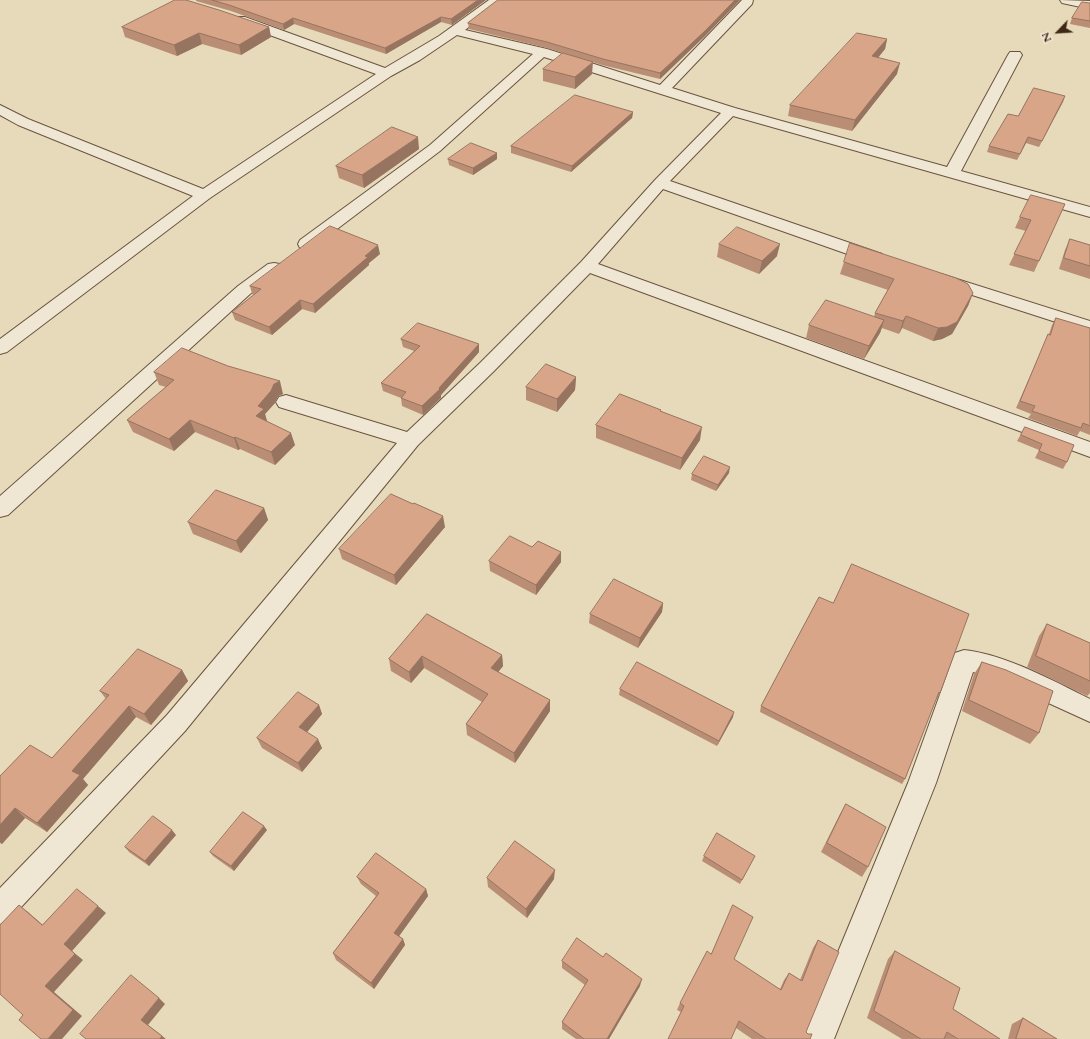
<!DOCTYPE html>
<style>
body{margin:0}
#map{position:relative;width:1090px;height:1039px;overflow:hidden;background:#e6dabb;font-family:Cardo,serif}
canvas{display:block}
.north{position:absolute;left:1038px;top:12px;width:40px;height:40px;-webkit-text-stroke:3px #efe7d3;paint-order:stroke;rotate:245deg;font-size:11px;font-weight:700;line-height:16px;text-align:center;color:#412716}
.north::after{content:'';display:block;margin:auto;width:14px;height:18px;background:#412716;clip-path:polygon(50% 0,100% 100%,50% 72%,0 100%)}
</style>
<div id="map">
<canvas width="1090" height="1039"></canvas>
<div class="north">N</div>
</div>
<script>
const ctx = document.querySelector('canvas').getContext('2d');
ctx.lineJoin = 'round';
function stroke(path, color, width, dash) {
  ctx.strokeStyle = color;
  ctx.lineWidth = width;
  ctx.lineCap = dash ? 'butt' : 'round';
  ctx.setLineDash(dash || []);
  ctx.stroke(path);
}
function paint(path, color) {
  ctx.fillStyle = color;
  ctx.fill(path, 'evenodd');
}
const minor = new Path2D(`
 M489,0H503L465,30L547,49L660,85L742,0H753L752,4L672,88L735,108L947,167L1008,55L1010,52H1020L1022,55L961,171L1090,207V217L733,116L670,181L882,254L884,258L882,262L876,263L870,262L663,189L598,264L1090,442V457L590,273L494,371L418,445L185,731L10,919L0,924V888L167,715L397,443L279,407L276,402L279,397L286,395L407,432L480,363L581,262L655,180L721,113L544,57L440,151L312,248L306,249L300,248L298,244L300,240L430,145L533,54L457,35L420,60L391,76L210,198L7,352L0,354V339L193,196L18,125L0,115V105L28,119L203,189L376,74L237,23L235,20L237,17H245L385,68L439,36Z
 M1060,0L1090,1V9L1062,3Z
 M274,263L280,264L283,268L280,272L250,294L8,515L0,517V496L238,286L268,264Z
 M941,274L1090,321V333L935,283L932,279L935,275Z
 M964,650C1004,654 1054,681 1090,699V722L998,680L973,672L936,783L834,1039H802L908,783L952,661L955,653Z`);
stroke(minor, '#6a543f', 2);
paint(minor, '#efe7d3');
paint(new Path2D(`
 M196,0H486L452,25L441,22L386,54L294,24L284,30L231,11L196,1Z
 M498,0H740L705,36L660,79L602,65L547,48L469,29L468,23Z
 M1090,3V28L1070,24L1072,18Z
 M122,27H269L271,37L241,55L202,44L177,56L125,37Z
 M887,39L885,49L878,58L897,74L852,131L788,116L790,105Z
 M543,69L592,74L575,89L543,81Z
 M1065,96L1039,147L1026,143L1017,160L987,152L989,146Z
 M633,112L632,118L571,172L511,153V146Z
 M419,149L364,188L339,178L336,166Z
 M497,153V159L473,175L449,165L448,159Z
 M1065,204L1034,272L1009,265L1026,231L1015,228L1020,217Z
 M1070,239L1090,245V279L1059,269L1065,250Z
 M719,244L777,256L759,274L717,257Z
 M380,254L369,263V265L315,313L302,309L272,335L235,320L232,312L254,295L252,294L250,286Z
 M844,262L973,293L968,306L952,334L942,339L933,341L902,328L899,334L882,328L880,333L864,359L806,338L809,325L874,317L875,313L888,290L840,274Z
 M1056,318L1090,328V435L1080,431L1077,436L1028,418L1031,414L1016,408L1045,342L1048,334H1049L1052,325Z
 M401,339L479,344V352L441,395V398L423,415L402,406L401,398L383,391L381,383L414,351L403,347Z
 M154,372L283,394L278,396L275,403L265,414L267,421L295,445L275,465L240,449L238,450L195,432L174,451L133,432L127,420L166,387L159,385Z
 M576,377L575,390L557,412L526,400V387Z
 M661,410V411L700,440L680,470L596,438V425Z
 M1025,427L1067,462L1063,469L1035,458L1039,450L1017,441Z
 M729,473L716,491L691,480L692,474Z
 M413,504L445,527L396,585L342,559L339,549Z
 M264,508L268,520L241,553L193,534L188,522Z
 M489,561L561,562L536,595L490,571Z
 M819,597L940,693L937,699H936L905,779L902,784L760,712L761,706Z
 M663,603L662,612L638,648L589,623L590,614Z
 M427,614L502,655L503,666L498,672L550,700V711L515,763L467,735L466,724L482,702L424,668L411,683L391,671L389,659Z
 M1047,624L1090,643V693L1087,696L1027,667L1039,636Z
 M982,662L1039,733L1030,744L962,711L974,674Z
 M182,670L188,681L151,725L136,717L83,779L88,785L47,832L25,818L2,844L0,843V776L52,758L106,699L100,691Z
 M620,689L733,717L717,746L619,695Z
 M319,705L322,714L307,732L322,748L302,772L262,748L257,738Z
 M846,804L868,867L862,877L821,852L840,814Z
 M267,830L234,871L213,856L210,852Z
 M176,835L149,866L129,852L125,847Z
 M704,856H755L740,884L702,861Z
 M357,877L426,889L428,896L399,936L403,939L405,945L374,989L336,960L333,953L376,896L361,884Z
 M487,878L554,879L527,918L488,887Z
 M818,940L806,1032L810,1039H752L736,1028L681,1012L677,1010L680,1003L711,954L780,989L784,980L789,973L800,980L813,948Z
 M895,951L953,1009L1000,1039H902L867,1018L888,959Z
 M562,961L640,986L609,1039H576L562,1029V1022L585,985L562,968Z
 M1023,1018L1057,1039H1008L1012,1024Z`), '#ba8e75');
paint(new Path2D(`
 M478,0H486L452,25L451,19Z
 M735,0H740L705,36L660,79V73Z
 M441,17V22L386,54L385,48Z
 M293,18L294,24L284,30L283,24Z
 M269,27L271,37L241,55L239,45Z
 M199,33L202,44L177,56L174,45Z
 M887,39L885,49L870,67L872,56Z
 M593,62L592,74L575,89V77Z
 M900,63L897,74L852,131L855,120Z
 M1065,96L1063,102L1039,147L1042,141Z
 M633,112L632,118L571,172L572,166Z
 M418,137L419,149L364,188L362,175Z
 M1028,137L1026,143L1017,160L1020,154Z
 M497,153V159L473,175V168Z
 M780,244L777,256L759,274L762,261Z
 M378,245L380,254L369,263V265L315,313L313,304L365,256Z
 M973,293L968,306L952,334L942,339L933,341L938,328Z
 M300,300L302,309L272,335L269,327Z
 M906,316L902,328L899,334L903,321Z
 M884,320L880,333L864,359L869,346Z
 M479,344V352L441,395V398L423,415L422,406Z
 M576,377L575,390L557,412V399Z
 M280,381L283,394L278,396L275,403L265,414L267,421L260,429L256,416L258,406L274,384Z
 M190,420L195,432L174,451L169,439Z
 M702,427L700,440L680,470L682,458Z
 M291,433L295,445L275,465L271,452Z
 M235,437L240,449L238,450L234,438Z
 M730,467L729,473L716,491L718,485Z
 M264,508L268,520L241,553L236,541Z
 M443,516L445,527L396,585L394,575Z
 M561,552V562L536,595V585Z
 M663,603L662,612L638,648L640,638Z
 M502,655L503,666L492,680L491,668Z
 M422,656L424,668L411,683L409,672Z
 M182,670L188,681L151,725L144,714Z
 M550,700V711L515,763L514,753Z
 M319,705L322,714L303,737L299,727Z
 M129,706L136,717L83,779L88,785L47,832L37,823L72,771Z
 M734,712L733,717L717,746L719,741Z
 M318,739L322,748L302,772L298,763Z
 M15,808L25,818L2,844L0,842V825Z
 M264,826L267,830L234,871L231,866Z
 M172,830L176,835L149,866L145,861Z
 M555,870L554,879L527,918L526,909Z
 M426,889L428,896L397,939L394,933Z
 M19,905L28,912L51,932L42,925Z
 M98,906L106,913L72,951L83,960L54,992L82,1016L62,1039H48L45,986L64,944Z
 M403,939L405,945L374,989L371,983Z
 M642,979L640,986L609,1039H607Z
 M159,998L165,1004L148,1025L166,1039H160L141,1020Z`), '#97745f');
const building = new Path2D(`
 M175,0H186L219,10L269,27L239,45L199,33L174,45L122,27Z
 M212,0H478L451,19L441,17L385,48L293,18L283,24L229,5Z
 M498,0H735L706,30L660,73L603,59L547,42L468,23Z
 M1082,2L1090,3V21L1072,18Z
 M857,33L887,39L872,56L900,63L855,120L790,105Z
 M563,53L593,62L575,77L543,69Z
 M1034,88L1065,96L1042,141L1028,137L1020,154L989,146L1008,114L1018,116Z
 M575,95L633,112L572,166L511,146Z
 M392,127L418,137L362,175L336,166Z
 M471,143L497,153L473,168L448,159Z
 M1031,195L1065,204L1039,261L1014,254L1031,220L1020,217Z
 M330,226L378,245L365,256L368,257L313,304L300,300L269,327L232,312L261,289L250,286Z
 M737,227L780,244L762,261L719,244Z
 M1070,239L1090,245V266L1064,258Z
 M850,243L956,278L968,284L973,293L957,322L947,327L938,328L906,316L903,321L875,313L894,279L844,262Z
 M826,300L884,320L869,346L809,325Z
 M1056,318L1090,328V426L1083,423L1081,428L1032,411L1035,406L1020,401L1048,334L1050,335Z
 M418,323L479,344L439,388L440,389L422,406L401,398L406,392L381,383L420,346L401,339Z
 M182,348L228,366L280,381L274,384L271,391L258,406L264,409L256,416L291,433L271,452L235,437L234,438L190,420L169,439L127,420L174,380L154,372Z
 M546,364L576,377L557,399L526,387Z
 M620,394L661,410L660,411L702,427L682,458L596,425Z
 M1025,427L1074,445L1067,462L1039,451L1042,444L1021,435Z
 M704,456L730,467L718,485L692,474Z
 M216,490L264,508L236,541L188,522Z
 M391,494L413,504L414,503L443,516L394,575L339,549Z
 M510,536L532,547L538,541L561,552L536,585L489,561Z
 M852,564L969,614L940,693L939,692L905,779L761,706L819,597L833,603Z
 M614,579L663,603L640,638L590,614Z
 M427,614L502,655L491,668L550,700L514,753L466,724L488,694L422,656L409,672L389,659Z
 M1047,624L1090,643V681L1036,656Z
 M138,649L182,670L144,714L129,706L72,771L80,775L37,823L15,808L0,825V776L30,745L52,758L109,695L100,691Z
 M637,662L734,712L719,741L620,689Z
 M982,662L1006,670L1053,691L1039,733L969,700Z
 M298,692L319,705L299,727L318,739L298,763L257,738Z
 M846,804L886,827L868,867L827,843Z
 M243,812L264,826L231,866L210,852Z
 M153,816L172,830L145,861L125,847Z
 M717,833L755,856L742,880L704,856Z
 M515,841L555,870L526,909L487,878Z
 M376,853L426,889L394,933L403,939L371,983L333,953L379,893L357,877Z
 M77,889L98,906L64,944L75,954L45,986L73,1010L48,1039H41L19,1020L23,1015L0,994V925L19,905L42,925Z
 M733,905L753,917L734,959L781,990L789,973L802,981L818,940L839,952L806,1032L808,1034H812L810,1039H766L739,1021L731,1039H668L684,1006L680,1003L707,951L711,954Z
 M577,938L603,957L606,953L642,979L607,1039H584L562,1022L588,980L562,961Z
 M895,951L960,988L953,1009L1000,1039H958L947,1032L944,1039H921L874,1011Z
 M131,975L159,998L141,1020L162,1036L160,1039H86L80,1034Z
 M1023,1018L1057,1039H1016Z`);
paint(building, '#d8a588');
stroke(building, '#97745f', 1);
</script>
